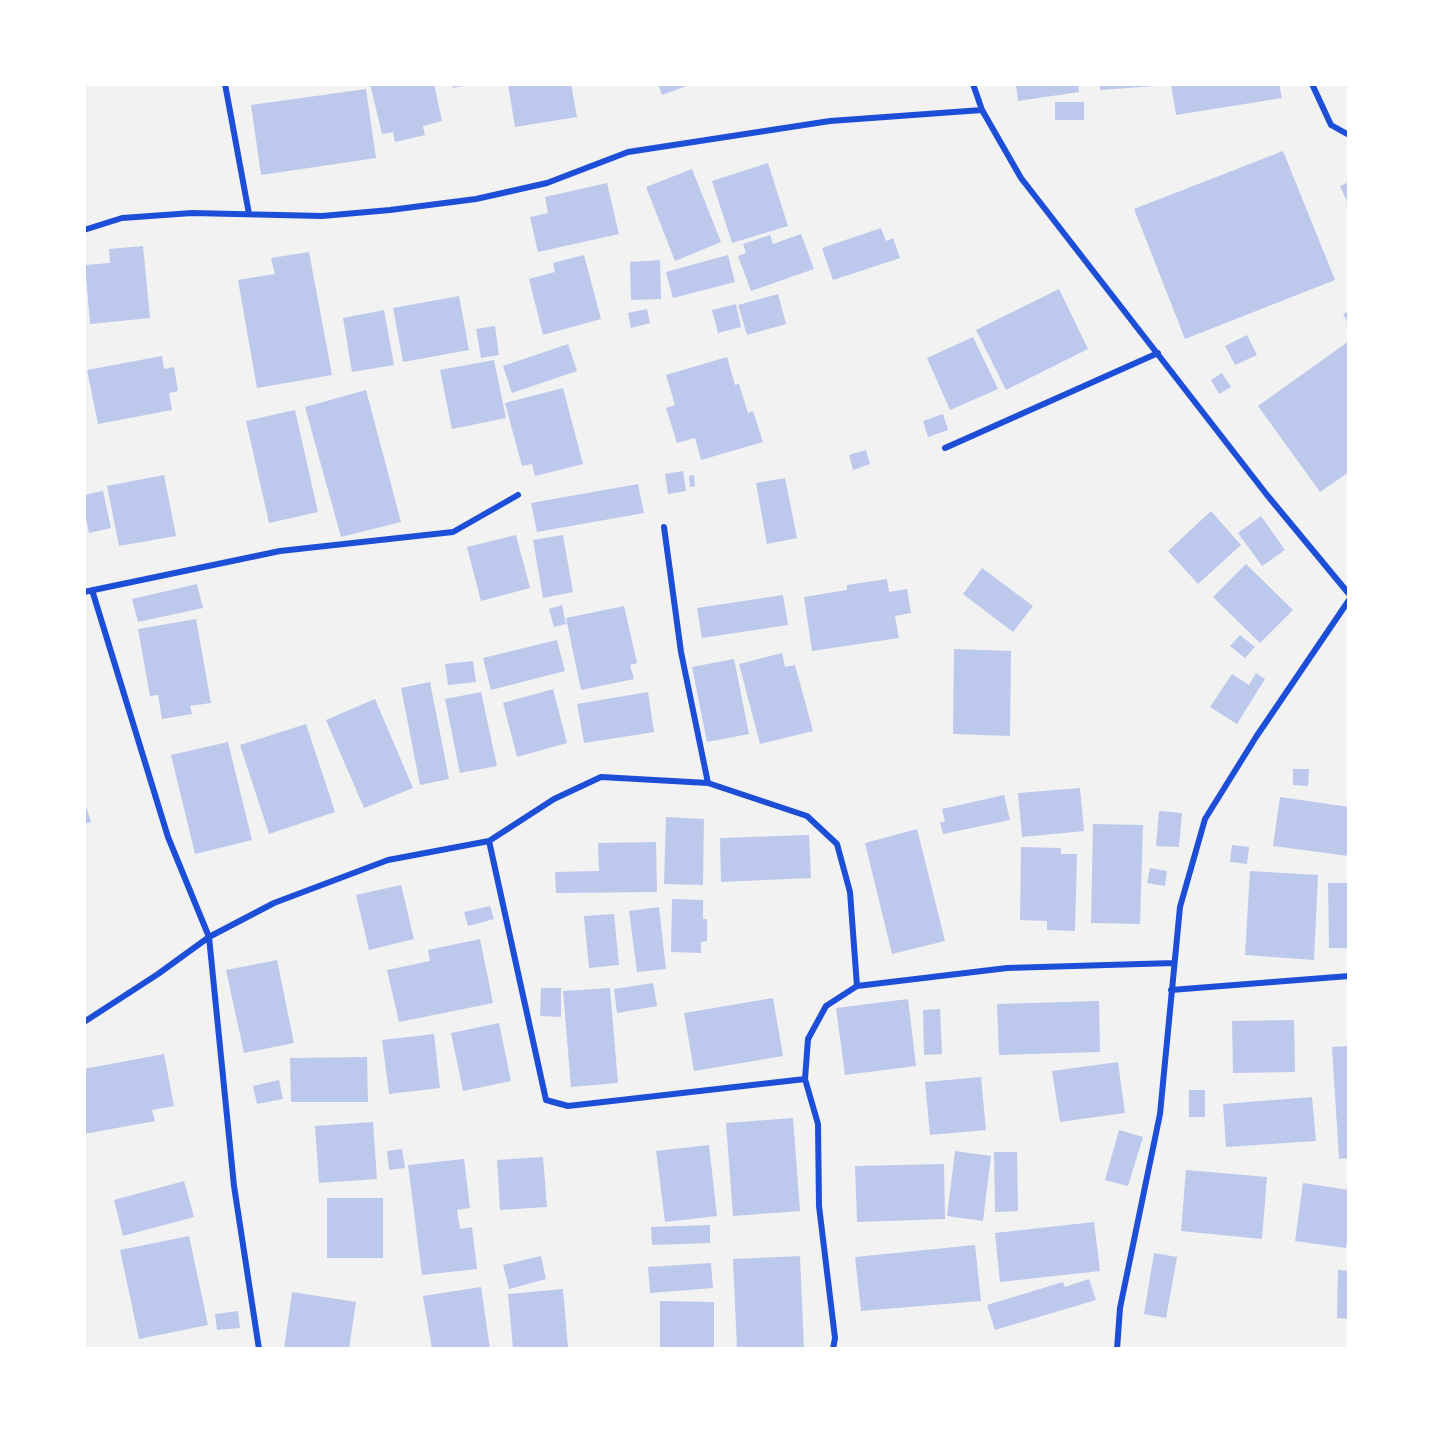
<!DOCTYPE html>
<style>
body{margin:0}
#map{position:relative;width:1433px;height:1433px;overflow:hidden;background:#f2f2f2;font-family:Figtree,sans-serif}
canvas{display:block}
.frame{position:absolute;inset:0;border:86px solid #fff;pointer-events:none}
</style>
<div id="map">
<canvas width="1433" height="1433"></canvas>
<div class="frame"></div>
</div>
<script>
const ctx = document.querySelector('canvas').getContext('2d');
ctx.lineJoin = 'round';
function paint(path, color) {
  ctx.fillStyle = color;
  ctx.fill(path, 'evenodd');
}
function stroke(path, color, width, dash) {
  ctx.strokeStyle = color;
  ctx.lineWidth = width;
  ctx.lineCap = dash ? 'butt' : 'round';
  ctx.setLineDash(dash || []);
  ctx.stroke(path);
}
paint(new Path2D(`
 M370,84H434L442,121L423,126L425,135L395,142L393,132L382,134Z
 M452,84H468V85L453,88Z
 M508,84H571L577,117L515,127Z
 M658,84H692L662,95Z
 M1016,84H1078L1079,92L1018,101Z
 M1100,84H1156V86L1100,90Z
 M1171,84H1279L1282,98L1176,115Z
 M366,89L376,158L261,175L251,105Z
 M1055,102H1084V120H1055Z
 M1283,151L1335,280L1185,339L1134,209Z
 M768,163L788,226L732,243L712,181Z
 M692,169L721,242L675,261L646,187Z
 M1349,182V206L1340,186Z
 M607,183L619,234L538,252L530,217L548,213L545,197Z
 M881,228L886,241L893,238L900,258L833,280L822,248Z
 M801,234L814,269L751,291L738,256L746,253L743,244L770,235L773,244Z
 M143,246L150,318L90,324L85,265L110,263L109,249Z
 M309,252L332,375L257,388L238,280L275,274L271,258Z
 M584,255L601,319L543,335L529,279L555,272L553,263Z
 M728,255L735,282L673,298L666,272Z
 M660,260L661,299L631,300L630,262Z
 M1059,289L1088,349L1006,390L976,330Z
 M778,294L786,324L747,335L738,305Z
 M459,296L469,350L403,362L393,308Z
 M736,304L741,327L718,333L712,310Z
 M647,309L650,323L631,328L628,313Z
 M384,310L394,365L352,372L343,318Z
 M1349,311V325L1343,314Z
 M495,326L499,355L481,358L476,329Z
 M1247,335L1257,355L1235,365L1225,346Z
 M973,337L998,389L950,410L927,358Z
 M1349,341V472L1320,492L1258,406Z
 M568,344L577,371L512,393L503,366Z
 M162,356L164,369L174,367L178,391L169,393L172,410L98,424L87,370Z
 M727,357L735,385L739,384L748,413L753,411L763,442L701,460L695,438L677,443L666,408L675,405L666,375Z
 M494,360L506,418L452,429L440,370Z
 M1222,373L1231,387L1219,394L1211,380Z
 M563,388L583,464L535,476L532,464L522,466L505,403Z
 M366,390L401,522L341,537L305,407Z
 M295,410L318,512L269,523L246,421Z
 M943,414L948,430L928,437L923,421Z
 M866,450L870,464L853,470L849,455Z
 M683,471L686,491L668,494L665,474Z
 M164,475L176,536L119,546L107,486Z
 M694,475L695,486L690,487L689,476Z
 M785,478L797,538L767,544L756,483Z
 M638,484L644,513L537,532L531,503Z
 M103,491L111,528L89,533L84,509V495Z
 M1211,511L1241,545L1198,584L1168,551Z
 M1261,516L1285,550L1262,566L1238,533Z
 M516,535L530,588L481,601L467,547Z
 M563,535L573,592L543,598L533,540Z
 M1246,564L1293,610L1260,643L1213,597Z
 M982,568L1033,606L1013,632L963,594Z
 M887,579L889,592L907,589L911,613L895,616L899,638L812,651L804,597L847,590V585Z
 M197,584L203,608L138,622L132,599Z
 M783,595L788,625L702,638L697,608Z
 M562,605L566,624L554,627L549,609Z
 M624,606L637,663L630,665L634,679L581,690L566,618Z
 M196,619L211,703L190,706L192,714L162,719L158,695L150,696L138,629Z
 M1240,635L1255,647L1245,658L1230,646Z
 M557,640L565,671L491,690L483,658Z
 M954,649L1011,651L1010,736L953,734Z
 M782,653L785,667L795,665L813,731L760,744L739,664Z
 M734,659L749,734L707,742L692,667Z
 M473,661L476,682L448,685L445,664Z
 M1256,673L1265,679L1237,724L1210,707L1232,674L1249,685Z
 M430,682L449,779L420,785L401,688Z
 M553,689L567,743L517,757L503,703Z
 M481,692L497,766L460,773L445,699Z
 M648,692L654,732L584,743L577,704Z
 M375,699L413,788L364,808L326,720Z
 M306,724L335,812L269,834L240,745Z
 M228,742L252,840L195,854L171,755Z
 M1293,769H1309L1308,786L1293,785Z
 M1080,788L1084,831L1022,837L1018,793Z
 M1004,795L1010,820L943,834L940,822H945L942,809Z
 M1280,797L1349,807V856L1273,846Z
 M84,800L91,822L84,824Z
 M1159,811L1182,813L1179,847L1156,846Z
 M666,817L704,819L703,885L664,884Z
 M1093,824L1143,825L1140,924L1091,923Z
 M917,829L945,941L892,954L865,843Z
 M809,835L811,878L721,882L720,838Z
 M656,842L657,892L556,893L555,872L599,871L598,843Z
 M1232,845L1249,847L1247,864L1230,862Z
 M1021,847L1061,848V854H1077L1075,931L1047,930V921L1020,920Z
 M1150,868L1167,871L1165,886L1147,883Z
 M1250,871L1318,875L1314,960L1245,955Z
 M1328,883H1349V948H1329Z
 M401,885L414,939L369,950L356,895Z
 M672,899L703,900V919H707V941L701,942V953L671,952Z
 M490,906L494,919L468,926L464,912Z
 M659,907L666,969L637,972L629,911Z
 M614,914L619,965L589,968L584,916Z
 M480,939L493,1003L399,1022L387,970L430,961L428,950Z
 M277,960L294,1043L244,1053L226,970Z
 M653,983L657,1006L617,1013L614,989Z
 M541,988H561V1017L540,1016Z
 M610,988L618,1083L571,1087L563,991Z
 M773,998L783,1056L694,1071L684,1013Z
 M908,999L916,1066L845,1075L836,1008Z
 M1099,1001L1100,1052L999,1055L997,1004Z
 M940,1009L942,1054L924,1055L923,1010Z
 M1294,1020L1295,1072L1233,1073L1232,1021Z
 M499,1023L511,1081L463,1091L451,1033Z
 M434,1034L440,1088L389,1094L382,1040Z
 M1349,1046V1158L1339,1159L1332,1047Z
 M164,1054L174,1106L152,1110L155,1121L84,1134V1069Z
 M367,1057L368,1102H291L290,1058Z
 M1118,1062L1125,1113L1060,1122L1052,1071Z
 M981,1077L986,1130L930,1135L925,1082Z
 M279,1080L283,1099L257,1104L253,1086Z
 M1189,1090H1205V1117H1189Z
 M1312,1097L1316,1141L1226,1147L1223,1104Z
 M793,1118L800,1211L733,1216L726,1123Z
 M373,1122L377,1179L319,1183L315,1126Z
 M1119,1130L1143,1137L1128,1186L1105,1180Z
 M709,1145L717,1216L665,1222L656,1151Z
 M402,1149L405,1168L389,1170L387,1151Z
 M955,1151L991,1156L983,1221L947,1216Z
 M994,1152H1017L1018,1211L995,1212Z
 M543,1157L547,1207L500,1210L497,1160Z
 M464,1159L470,1208L457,1210L460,1229L472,1227L477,1269L422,1275L408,1165Z
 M944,1164L945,1219L857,1222L855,1166Z
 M1186,1170L1267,1177L1262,1239L1181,1231Z
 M184,1181L194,1217L123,1236L114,1200Z
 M1303,1183L1349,1190V1226L1346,1248L1295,1241Z
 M327,1198H383V1258H327Z
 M1094,1222L1100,1271L1000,1282L995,1233Z
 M710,1225V1243L652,1245L651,1227Z
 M189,1236L208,1325L139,1339L120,1250Z
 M975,1245L981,1301L861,1311L855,1257Z
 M1154,1253L1177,1257L1166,1318L1144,1314Z
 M541,1256L546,1279L509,1289L503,1265Z
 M800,1256L804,1349H737L733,1259Z
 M711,1263L713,1288L650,1293L648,1267Z
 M1338,1270L1349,1271V1319L1337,1318Z
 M1089,1279L1096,1300L995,1330L987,1305L1063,1282L1065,1287Z
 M481,1287L490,1349H432L423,1296Z
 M563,1289L568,1349H513L508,1294Z
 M292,1292L356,1302L349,1349H284Z
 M660,1301L714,1302V1349H660Z
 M238,1311L240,1328L217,1330L215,1314Z`), '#bdc9ec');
stroke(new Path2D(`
 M225,84L249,214
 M973,84L982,110L1021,178L1267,495L1349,594
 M1312,84L1331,125L1349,135
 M84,230L122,218L192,213L322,216L390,210L476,199L547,183L628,152L830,121L982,110
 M945,448L1158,353
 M664,527L681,652L708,783
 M92,590L168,837L209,937L234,1186L259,1349
 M84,592L280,551L453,532L518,495
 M489,841L546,1100L568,1106L805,1079
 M1171,990L1349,976
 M84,1022L158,974L209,937L274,903L388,860L489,841L554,799L601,777L708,783L807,816L837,844L850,892L857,986
 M833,1349L835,1338L819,1206L818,1124L805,1079L808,1039L826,1006L857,986L1007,968L1174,963
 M1117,1349L1120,1308L1160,1114L1180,907L1205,819L1256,737L1349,600`), '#1d4ed8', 6);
</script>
